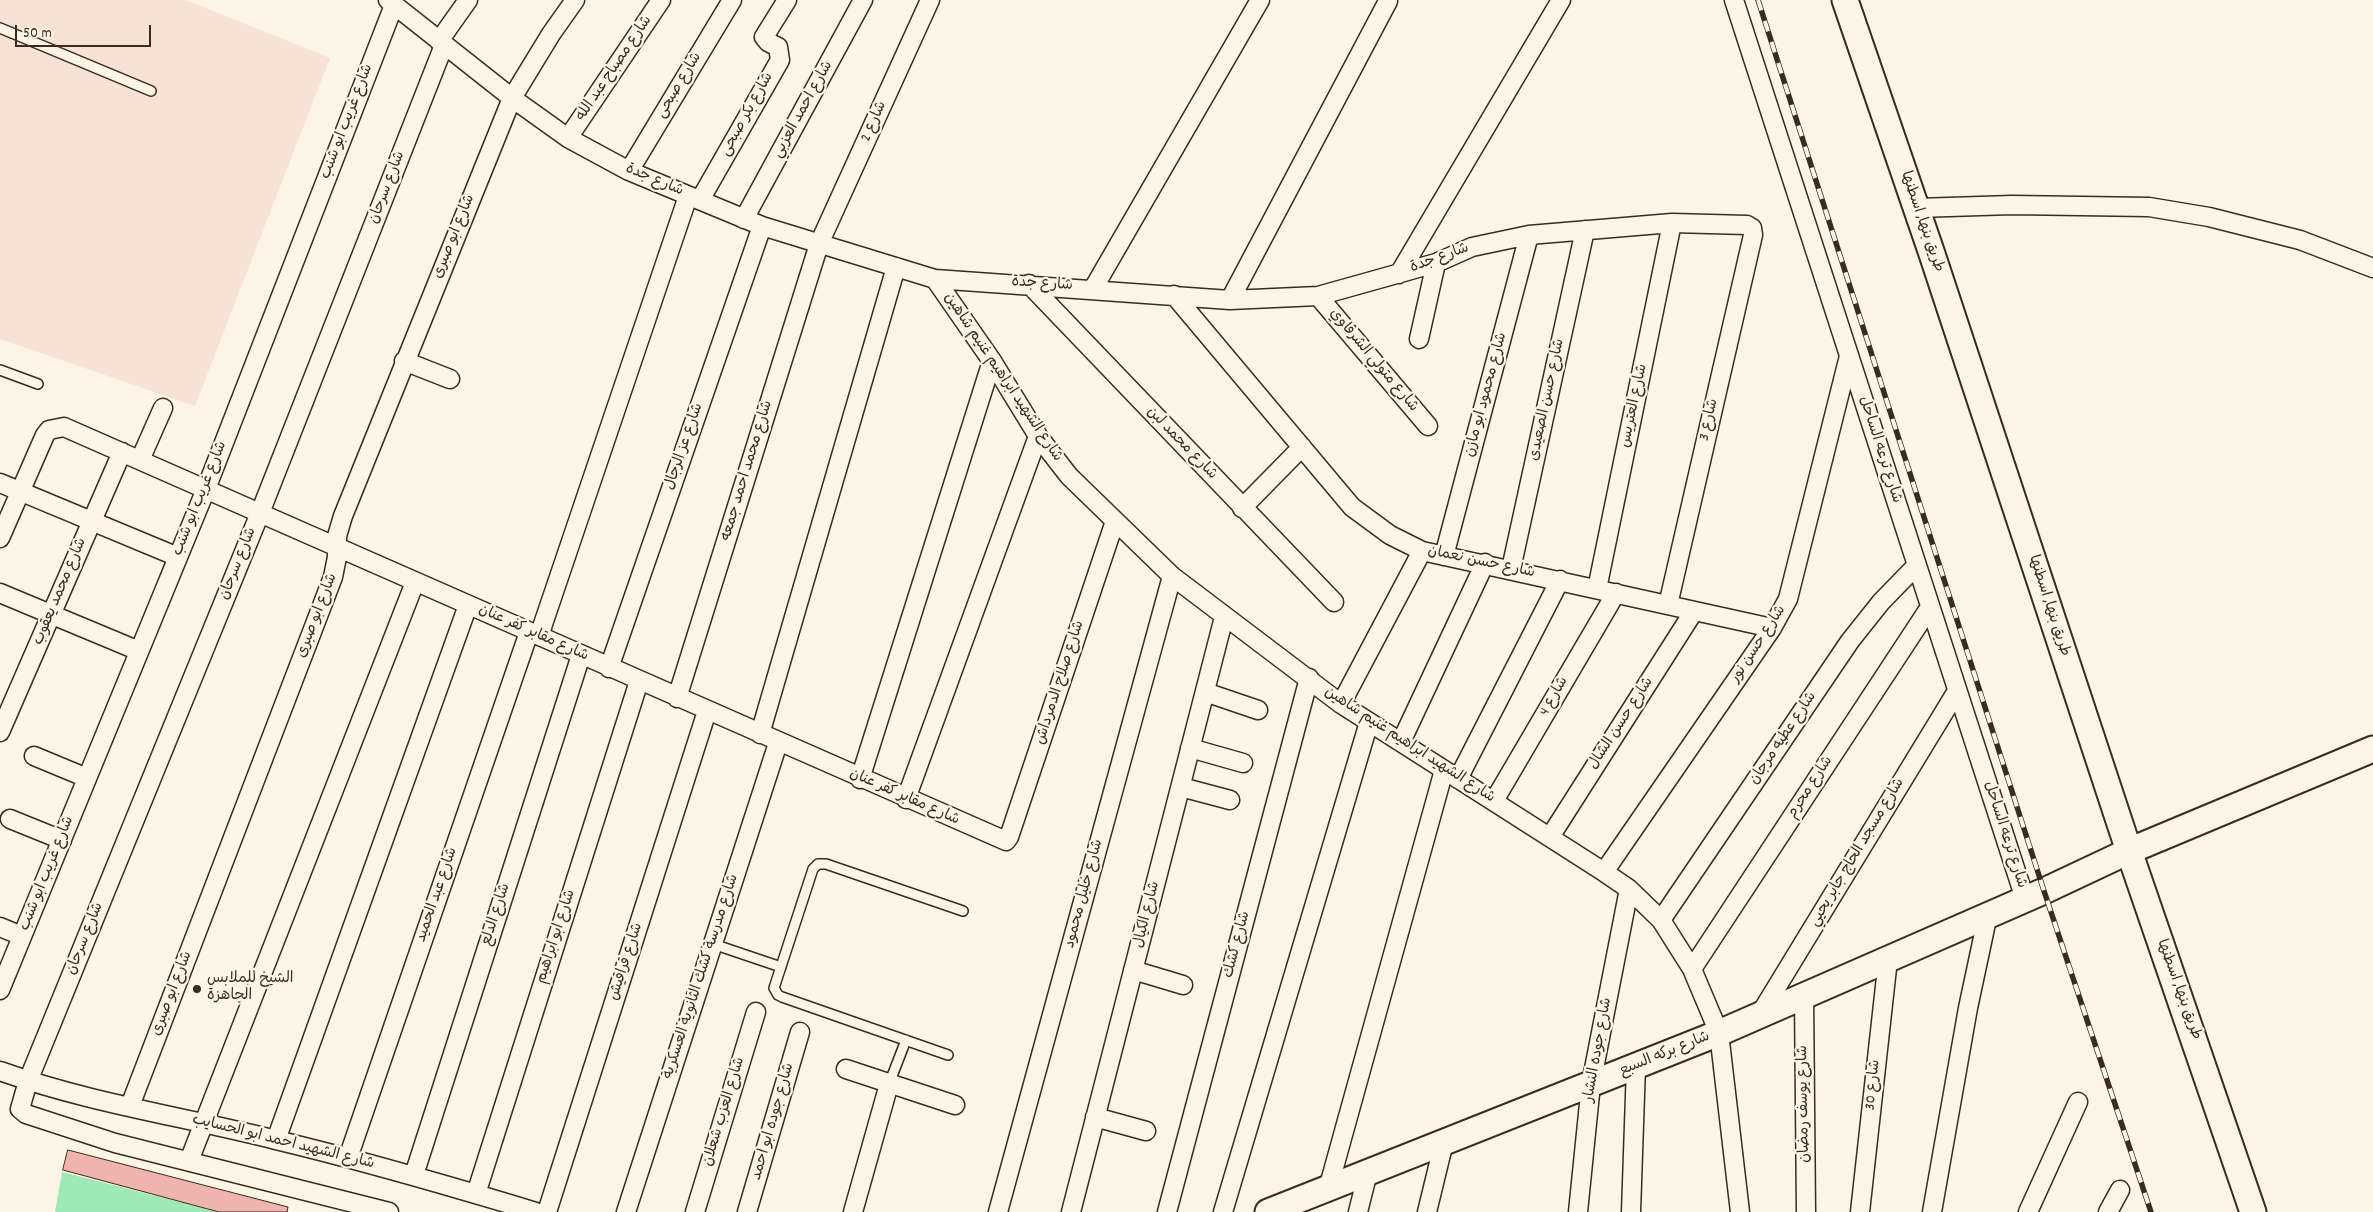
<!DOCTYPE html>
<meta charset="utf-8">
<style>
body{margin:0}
#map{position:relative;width:2373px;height:1212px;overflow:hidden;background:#fcf5e5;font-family:Dekko,sans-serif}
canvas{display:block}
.scale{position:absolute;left:15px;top:25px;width:136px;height:22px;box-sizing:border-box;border:2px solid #3b2a1e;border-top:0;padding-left:6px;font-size:15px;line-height:18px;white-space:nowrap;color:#3b2a1e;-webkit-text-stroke:4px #fcf5e5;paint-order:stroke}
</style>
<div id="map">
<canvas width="2373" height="1212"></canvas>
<div class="scale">50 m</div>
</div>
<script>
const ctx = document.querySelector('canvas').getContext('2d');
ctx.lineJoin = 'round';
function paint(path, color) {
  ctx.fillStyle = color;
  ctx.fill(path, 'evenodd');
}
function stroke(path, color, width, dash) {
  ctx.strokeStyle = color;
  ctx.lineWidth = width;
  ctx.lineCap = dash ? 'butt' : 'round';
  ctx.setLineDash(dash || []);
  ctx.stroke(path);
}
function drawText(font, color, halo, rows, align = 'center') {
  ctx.font = font + ' Dekko,"Playpen Sans Arabic",sans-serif';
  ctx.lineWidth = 4.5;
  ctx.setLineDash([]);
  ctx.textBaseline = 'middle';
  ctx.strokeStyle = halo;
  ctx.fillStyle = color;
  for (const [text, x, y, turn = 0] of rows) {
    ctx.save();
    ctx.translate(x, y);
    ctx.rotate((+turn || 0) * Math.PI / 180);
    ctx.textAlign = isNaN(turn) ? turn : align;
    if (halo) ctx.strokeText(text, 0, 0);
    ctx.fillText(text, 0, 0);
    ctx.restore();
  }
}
paint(new Path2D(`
 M0,0H186L330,58L195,406L0,339Z`), '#f8e2d4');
paint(new Path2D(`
 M62,1172L219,1212H55Z`), '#9fe8b7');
const building = new Path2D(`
 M68,1150L288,1207L287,1212H219L63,1170Z`);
paint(building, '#efb4ae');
stroke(building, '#3b2a1e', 1);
const lane = new Path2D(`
 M0,28L151,91
 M0,370L38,384
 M713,944L781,967
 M948,1055L782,997L778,995L774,988L813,869L818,864H826L963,911
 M889,1084L906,1040`);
const street = new Path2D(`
 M388,0L512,98L568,138L629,171L762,226L935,279L1230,300L1318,296L1436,263L1472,247L1529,235L1672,223L1747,225L1752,228L1753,235L1668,605
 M1734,0L2025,899
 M439,41L468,0
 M568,138L661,0
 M629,171L732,0
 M700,200L780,60L778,47L768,42L764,37L787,0
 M1917,208L2012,205L2149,207L2209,217L2300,240L2373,268
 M744,219L863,0
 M1399,274L1561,0
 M935,279L992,361L1038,436L1069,476L1172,576L1341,704L1604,872L1629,889L1661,920L1692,969L1719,1033L1740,1212
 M1029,284L1334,602
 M1093,289L1260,0
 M1174,295L1352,507L1390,535L1422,551L1772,628
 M1318,296L1428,426
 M1230,300L1388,1
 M1419,339L1436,263
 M404,361L450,379
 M140,460L163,408
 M0,483L178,557
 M1242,508L1302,447
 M0,538L45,435L49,430L64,427L1006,841L1009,837L1115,521
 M1444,556L1529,235
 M1511,569L1585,230
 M1597,589L1672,223
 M0,593L139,651
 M539,636L688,196
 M609,668L762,226
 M1205,692L1258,710
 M677,698L819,244L930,0
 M1341,704L1422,551
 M0,732L122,452
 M760,734L896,267
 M1401,742L1485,563
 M1190,748L1243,763
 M34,756L87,778
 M860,779L992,361
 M1458,779L1560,580
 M1181,787L1230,800
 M906,799L1038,436
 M1494,801L1616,593
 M10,819L62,840
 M1550,837L1694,611
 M1604,872L1772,628L1788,599L1849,356
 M1661,920L1850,641L1881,602L1917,565
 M0,927L22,936
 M1692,969L1930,607
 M1133,970L1183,985
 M0,990L206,489L394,5
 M1804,996L1806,1212
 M1759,1016L1957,691
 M846,1069L955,1105
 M0,1071C89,1103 185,1117 276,1140C364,1161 450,1186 536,1212
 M130,1106L333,577L337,557V536L343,516L512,98L551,34L575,0
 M1095,1117L1146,1131
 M276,1140L468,605
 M348,1158L529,632
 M189,1161L415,582
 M414,1175L581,655
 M1328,1189L1444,770
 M476,1194L639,681
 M389,1212L115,1143L26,1114L20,1109L28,1081L260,513L444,45
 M547,1212L707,711
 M626,1212L778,743
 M695,1212L756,1012
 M747,1212L800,1032
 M853,1212L889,1084
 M998,1212L1172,576
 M1071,1212L1224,617
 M1167,1212L1309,678
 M1223,1212L1369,722
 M1358,1212L1368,1172
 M1427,1212L1444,1142
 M1578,1212L1591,1084L1629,889
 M1631,1212L1636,1066
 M1860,1212L1888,959
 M1932,1212L1968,1008L1988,914
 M2028,1212L2078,1102
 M2108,1212L2120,1190`);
const secondary = new Path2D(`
 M1845,0L1932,254L2129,851L2253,1212
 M1268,1212L1719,1033L2044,891L2129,851L2373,749`);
stroke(lane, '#3b2a1e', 12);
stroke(street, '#3b2a1e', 21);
stroke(secondary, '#3b2a1e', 29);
stroke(lane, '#fcf5e5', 9);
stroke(street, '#fcf5e5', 18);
stroke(secondary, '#fcf5e5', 25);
const rail = new Path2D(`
 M1758,0L2044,891L2151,1212`);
stroke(rail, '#3b2a1e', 5.5);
stroke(rail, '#fcf5e5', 4, [11]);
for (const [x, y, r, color] of [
 [197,989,5,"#3b2a1e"]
]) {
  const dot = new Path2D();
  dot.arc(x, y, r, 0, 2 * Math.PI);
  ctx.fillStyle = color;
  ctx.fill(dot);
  stroke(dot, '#fcf5e5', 2);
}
drawText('15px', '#3b2a1e', '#fcf5e5', [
 ["شارع مصباح عبد الله",615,69,-56],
 ["شارع صبحى",680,86,-59],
 ["شارع احمد العزبي",804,110,-61],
 ["شارع بكر صبحى",748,115,-61],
 ["شارع غريب ابو شنب",348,122,-69],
 ["شارع 2",875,122,-66],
 ["شارع جدة",654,181,23],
 ["شارع سرحان",388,188,-69],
 ["طريق بنها, اسطنها",1921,222,71],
 ["شارع ابو صبرى",455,237,-68],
 ["شارع جدة",1440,259,-20],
 ["شارع جدة",1042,285,4],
 ["شارع متولي الشرقاوي",1373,361,50],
 ["شارع الشهيد ابراهيم غنيم شاهين",1002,378,56],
 ["شارع محمود ابو مازن",1487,395,-75],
 ["شارع حسن الصعيدى",1548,400,-78],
 ["شارع العتريس",1635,406,-78],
 ["شارع 3",1710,420,-77],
 ["شارع محمد لبن",1181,444,46],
 ["شارع عز الرجال",685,447,-71],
 ["شارع ترعه الساحل",1879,450,72],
 ["شارع محمد احمد جمعه",748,471,-73],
 ["شارع غريب ابو شنب",201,499,-68],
 ["شارع حسن نعمان",1481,563,12],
 ["شارع سرحان",239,564,-68],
 ["شارع محمد يعقوب",61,592,-67],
 ["طريق بنها, اسطنها",2048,606,72],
 ["شارع ابو صبرى",318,616,-69],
 ["شارع مقابر كفر عنان",533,634,24],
 ["شارع حسن نور",1759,645,-57],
 ["شارع صلاح الدمرداش",1061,683,-72],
 ["شارع 4",1555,697,-60],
 ["شارع حسن الشال",1622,724,-57],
 ["شارع عطيه مرجان",1784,739,-56],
 ["شارع الشهيد ابراهيم غنيم شاهين",1409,746,33],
 ["شارع محرم",1811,788,-57],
 ["شارع مقابر كفر عنان",904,798,24],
 ["شارع ترعه الساحل",2004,835,72],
 ["شارع مسجد الحاج جابر يحيي",1858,853,-59],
 ["شارع غريب ابو شنب",48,874,-68],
 ["شارع خليل محمود",1085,894,-75],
 ["شارع عبد الحميد",438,895,-71],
 ["شارع الدلع",497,915,-72],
 ["شارع الكيال",1148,915,-76],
 ["شارع ابو ابراهيم",557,937,-72],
 ["شارع سرحان",86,939,-68],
 ["شارع كشك",1238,945,-75],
 ["شارع قراقيش",627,962,-72],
 ["شارع مدرسة كشك الثانوية العسكرية",702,977,-72],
 ["طريق بنها, اسطنها",2178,990,70],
 ["شارع ابو صبرى",173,994,-69],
 ["شارع جوده النشار",1599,1050,-80],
 ["شارع بركه السبع",1665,1055,-22],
 ["شارع 30",1874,1085,-84],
 ["شارع يوسف رمضان",1805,1104,-91],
 ["شارع العزب شعلان",725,1112,-73],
 ["شارع جوده ابو احمد",774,1122,-74],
 ["شارع الشهيد احمد ابو الحسايب",283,1143,14]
]);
drawText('15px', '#3b2a1e', '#fcf5e5', [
 ["الشيخ للملابس",207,980],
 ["الجاهزة",207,997]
], 'left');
</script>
